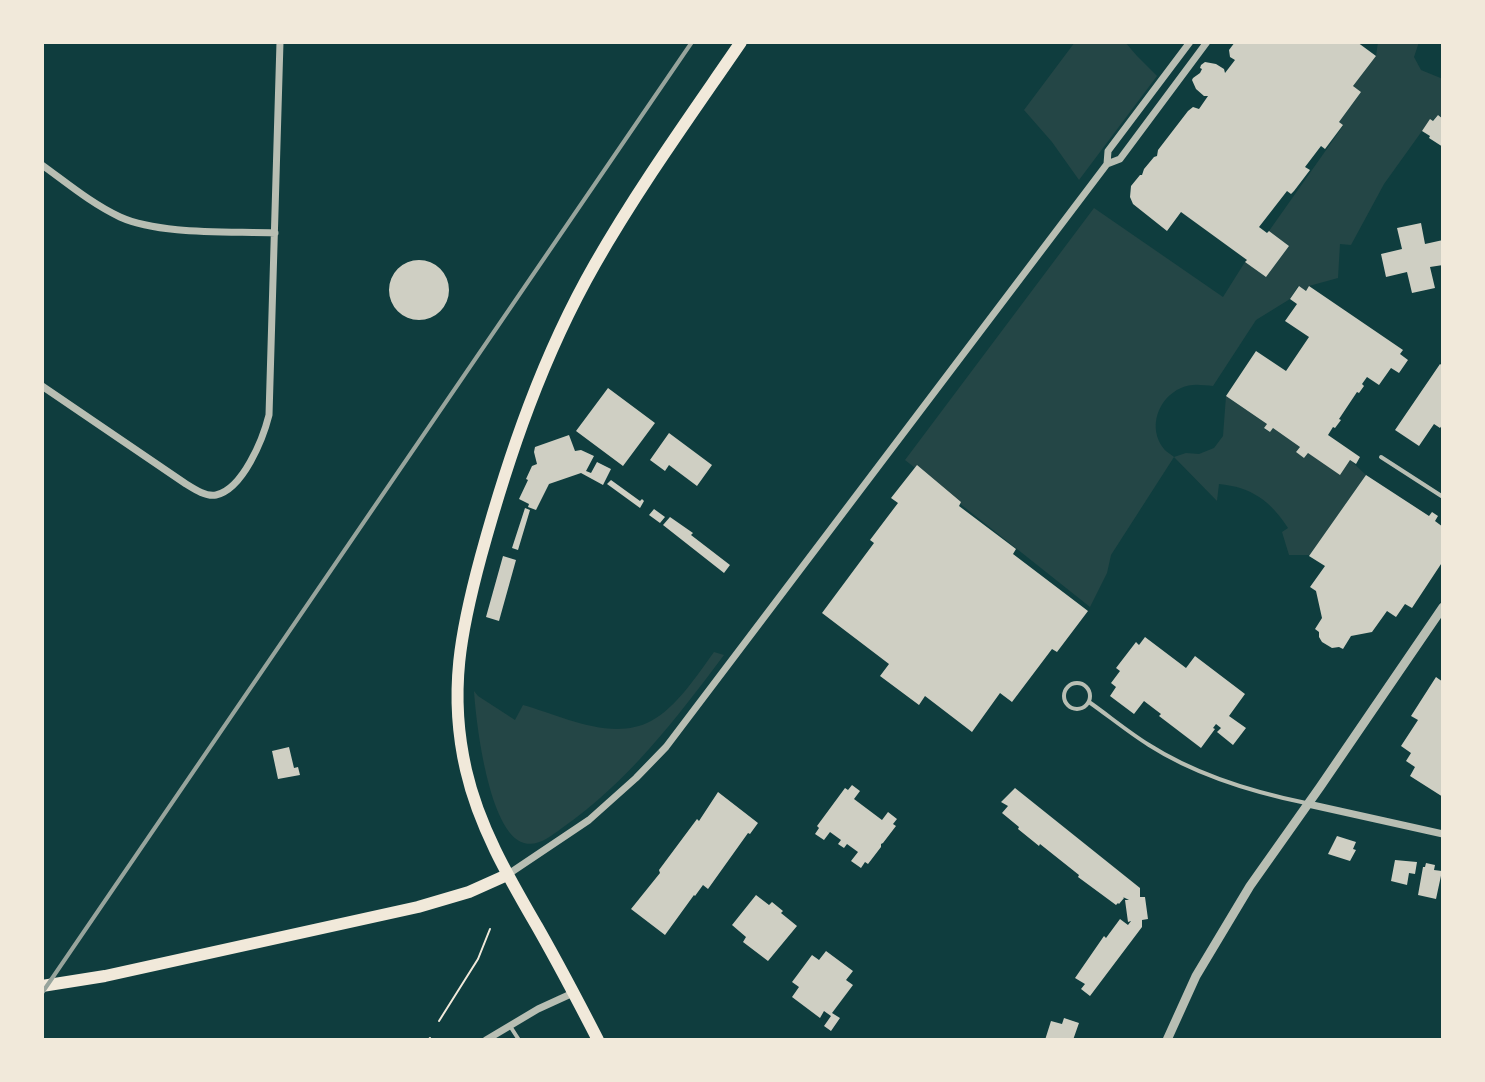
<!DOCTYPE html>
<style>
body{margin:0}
#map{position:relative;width:1485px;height:1082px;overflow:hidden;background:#0f3d3e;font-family:"PT Sans",sans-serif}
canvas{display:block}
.frame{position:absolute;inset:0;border:44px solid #f1e9da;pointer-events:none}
</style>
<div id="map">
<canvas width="1485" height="1082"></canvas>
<div class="frame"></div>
</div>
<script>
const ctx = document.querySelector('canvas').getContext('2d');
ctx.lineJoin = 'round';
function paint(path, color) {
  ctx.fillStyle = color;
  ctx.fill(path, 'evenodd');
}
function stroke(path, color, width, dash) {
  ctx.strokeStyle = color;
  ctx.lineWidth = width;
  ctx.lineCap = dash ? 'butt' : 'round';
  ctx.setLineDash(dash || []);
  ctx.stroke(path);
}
paint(new Path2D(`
 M1075,42H1125L1137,56L1157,76L1079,180L1052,142L1024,110Z
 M1378,42H1419L1414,57L1421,70L1443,79V118L1438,115L1422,131L1384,184L1351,245L1340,244L1338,278L1309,286L1306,291L1298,286L1290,299L1256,320L1213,386C1202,385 1191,383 1181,388C1158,398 1147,428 1164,449C1166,452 1171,454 1174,457L1186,453L1199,454L1214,448L1223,436L1226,396L1267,424L1264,429L1270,432L1273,428L1300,447L1296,452L1304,458L1308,453L1350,460L1366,475L1310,555H1289L1282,532L1288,528C1271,501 1251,487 1219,484L1217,501L1174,457L1111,555L1107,573L1090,607L905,460L1094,208L1223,297L1245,262L1266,277L1289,246L1269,231L1343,126L1339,122L1361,92L1353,86L1376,56Z
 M714,652L724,655C676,719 628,782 562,828C551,836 538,847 524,843C489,833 476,723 474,691L478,696L515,720L523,705C562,716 612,742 651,721C676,708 698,674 714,652Z`), '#244646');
paint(new Path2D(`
 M1235,42H1357L1376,56L1353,86L1361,92L1339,122L1343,125L1325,149L1321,146L1305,167L1310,170L1294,191L1291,194L1287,191L1259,227L1267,233L1269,231L1289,246L1266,277L1245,262L1247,260L1181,212L1167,231L1133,204L1130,197L1131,186L1140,175H1142L1144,169L1154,157L1157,156L1158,150L1188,111L1193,107L1199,109L1208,96H1204L1196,89L1192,80L1193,78L1200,73L1202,69L1200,68L1201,65L1205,62L1216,64L1224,69L1225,73L1235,60L1230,57L1229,50Z
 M1438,115L1443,119V147L1429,138L1430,136L1422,131L1430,119L1433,121Z
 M1421,223L1425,244L1443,240V265L1430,267L1435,288L1412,293L1407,272L1386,277L1381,254L1402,249L1397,228Z
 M389 290a30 30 0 1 1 60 0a30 30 0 1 1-60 0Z
 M1299,286L1306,291L1309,286L1403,350L1400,354L1408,360L1399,373L1391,368L1379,385L1367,377L1362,384L1364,386L1359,393L1357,392L1339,419L1341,420L1335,428L1333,427L1328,435L1360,457L1356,464L1350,460L1340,475L1308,453L1304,458L1296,452L1300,447L1273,428L1270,432L1264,428L1267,424L1226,396L1256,351L1286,371L1309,337L1285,321L1297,304L1290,299Z
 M1440,364L1443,366V424L1440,428L1434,424L1419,446L1395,430Z
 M608,388L655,423L623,466L576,431Z
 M669,433L712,465L697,486L669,465L665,471L650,460Z
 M569,435L575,451L581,450L594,456L586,471L591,473L597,462L611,469L603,485L581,473L549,484L536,510L528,507L529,504L519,499L528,480L526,479L532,466L537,464L534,452L535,447Z
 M917,465L961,502L959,506L1016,549L1013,554L1088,611L1057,652L1052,649L1012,702L1000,693L972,732L925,696L919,705L880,676L889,664L822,613L874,543L870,540L898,503L891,498Z
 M1366,475L1429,516L1432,512L1438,516L1435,521L1443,527V561L1412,608L1405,604L1396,617L1387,611L1372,632L1351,636L1343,649L1339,647L1332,648L1322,642L1319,637V632L1315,629L1322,618L1316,591L1310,587L1325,566L1309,556Z
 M611,480L640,501L642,499L644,501L640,508L607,484Z
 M525,508L530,510L518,550L512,548Z
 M654,509L665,517L660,523L649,515Z
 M670,517L693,533L691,535L730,565L724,573L663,525Z
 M503,556L516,560L499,621L486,617Z
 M1145,637L1186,668L1195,656L1245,694L1229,716L1246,728L1233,745L1217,732L1221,728L1216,724L1213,728L1215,729L1201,748L1159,716L1161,714L1144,701L1134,714L1110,696L1116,687L1111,683L1120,671L1116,668L1136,642L1139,645Z
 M1436,677L1443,682V797L1410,776L1415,767L1406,761L1411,753L1401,746L1418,720L1411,716Z
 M289,747L294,768L298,767L300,775L278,779L272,751Z
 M852,785L860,791L854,799L882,820L888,812L897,819L893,824L896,826L883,843L881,844V847L868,864L865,862L861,868L851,861L858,852L847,844L844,848L838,844L841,840L830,832L824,840L815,834L819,828L817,826L845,788L848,790Z
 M1015,788L1140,888V897H1145L1148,919L1142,920V927L1090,996L1081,989L1085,984L1075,978L1104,936L1106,938L1120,919L1128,925L1131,921L1128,922L1125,900H1129L1123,897L1124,898L1119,904L1118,903L1116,905L1078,877L1079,875L1040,844L1039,846L1018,829L1019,827L1002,813L1008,806L1001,802Z
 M718,792L758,823L750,834L748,833L708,889L703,885L695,896L694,895L665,935L631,909L660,873L659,870L697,819L699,821Z
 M1337,836L1356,842L1353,849L1356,850L1350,861L1328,854Z
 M1395,860L1417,862L1415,874L1409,873L1407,885L1391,881Z
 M1426,863L1435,865L1434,870L1442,871L1436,899L1418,895L1423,867H1425Z
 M756,895L769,905L772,902L783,911L781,913L797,926L768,961L743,942L746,937L732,925Z
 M826,951L853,971L846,980L853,985L832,1013L840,1018L831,1031L824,1026L831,1016L824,1011L820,1018L792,997L799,987L792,982L798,974L812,955L819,960Z
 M1064,1018L1079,1023L1073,1040H1045L1051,1021L1062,1024Z`), '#cfcfc3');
stroke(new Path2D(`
 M439,1021L478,959L490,929
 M428,1040L430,1038`), '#f1e9da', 2);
stroke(new Path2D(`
 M1381,457L1443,497
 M1064 696a13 13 0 1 1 26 0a13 13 0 1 1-26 0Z
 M1089,702C1109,716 1128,732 1149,745C1196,775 1252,792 1306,803
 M510,1026L519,1040`), '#b8beb3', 4);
stroke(new Path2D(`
 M1107,164L1120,159L1207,42
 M42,165C67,183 92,204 120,217C160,235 230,231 275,233
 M42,386L186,484C194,489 206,497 216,495C243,489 263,439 269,415L280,42
 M1308,804L1443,834
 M507,875L589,820L636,778L666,747L1107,164L1108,151L1190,42
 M486,1040L538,1009L573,993`), '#b8beb3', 7);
stroke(new Path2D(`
 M1167,1040L1196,976L1250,886L1320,787L1443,607`), '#b8beb3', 9);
stroke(new Path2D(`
 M42,986L105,976L418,907L469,892L507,875
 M598,1040C579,1003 559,965 538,928C509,878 479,827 466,770C448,692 461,630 481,556C509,454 543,355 595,264C639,187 691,115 741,42`), '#f1e9da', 12);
stroke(new Path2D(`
 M42,993L692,42`), '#97a49c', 4);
</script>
